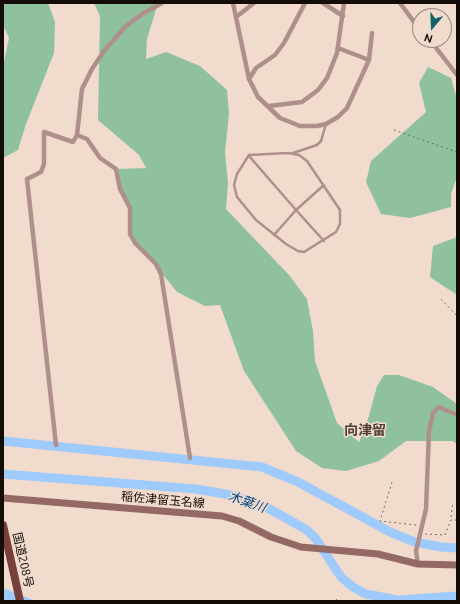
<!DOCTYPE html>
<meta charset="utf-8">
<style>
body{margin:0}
#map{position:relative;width:460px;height:604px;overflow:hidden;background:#f1dbcd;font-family:Ubuntu,sans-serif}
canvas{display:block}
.frame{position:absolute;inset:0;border:4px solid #130c07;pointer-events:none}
.north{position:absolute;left:412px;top:8px;width:40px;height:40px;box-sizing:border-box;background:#f1dbcd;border:1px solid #98887e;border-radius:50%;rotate:199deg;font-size:11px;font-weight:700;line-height:16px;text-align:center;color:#130c07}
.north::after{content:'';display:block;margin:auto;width:14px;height:18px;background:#12616a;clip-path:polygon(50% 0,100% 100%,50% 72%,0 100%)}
</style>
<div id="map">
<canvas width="460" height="604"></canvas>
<div class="frame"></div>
<div class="north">N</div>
</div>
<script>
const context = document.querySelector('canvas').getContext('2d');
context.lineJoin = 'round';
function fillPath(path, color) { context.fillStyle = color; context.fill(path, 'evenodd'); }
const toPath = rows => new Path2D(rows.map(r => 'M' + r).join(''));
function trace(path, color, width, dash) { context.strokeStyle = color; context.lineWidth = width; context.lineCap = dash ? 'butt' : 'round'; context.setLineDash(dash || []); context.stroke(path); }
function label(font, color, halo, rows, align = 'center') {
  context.font = font + ' Ubuntu,"Noto Sans JP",sans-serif'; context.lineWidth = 3; context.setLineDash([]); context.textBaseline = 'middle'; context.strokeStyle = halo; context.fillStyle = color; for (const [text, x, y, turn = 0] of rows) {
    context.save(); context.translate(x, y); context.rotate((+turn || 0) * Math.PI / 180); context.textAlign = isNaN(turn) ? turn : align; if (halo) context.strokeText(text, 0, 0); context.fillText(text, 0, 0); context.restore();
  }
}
fillPath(toPath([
 [3,3,48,3,55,22,54,53,26,124,18,150,3,158,3,67,9,38,3,25],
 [94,3,158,3,147,39,146,59,166,52,200,66,227,90,229,114,225,152,228,183,226,209,289,275,307,299,313,331,315,361,337,423,359,442,369,416,377,386,384,375,399,375,433,387,457,404,457,444,453,441,406,441,379,461,346,471,322,468,296,451,244,371,220,305,205,306,177,292,130,234,130,208,120,189,116,169,146,168,139,155,98,120,100,16],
 [428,67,451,78,457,99,457,177,451,194,451,207,410,218,381,214,366,182,371,161,426,112,419,83],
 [457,237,457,295,430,277,433,246]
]), '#90c19f');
fillPath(toPath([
 [3,588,36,601,3,601]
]), '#9ecafc');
trace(toPath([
 [3,441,262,467,298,482,392,533,415,542,441,547,457,548],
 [3,474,196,489,231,495,266,507,307,530,316,539,341,577,353,587,366,594,397,600,457,596]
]), '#9ecafc', 9);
trace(toPath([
 [394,130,457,152],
 [441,299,457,316],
 [392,482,380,521,416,525],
 [451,517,453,502],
 [425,534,445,535,451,520,457,520],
 [336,601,337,596]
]), '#786a61', 1, [2, 3]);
trace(toPath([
 [288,153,299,155,307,161,340,210,340,224,336,232,304,252,298,251,286,244,256,220,237,197,234,185,237,174,249,155,288,153],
 [293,153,317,145,321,141,326,124],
 [249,156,296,210,274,235],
 [324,241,296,210,324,185]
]), '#ae8f8b', 2.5);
trace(toPath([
 [233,3,249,79,258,97,280,118,300,126,317,126,326,124,338,117,347,108,369,60,372,33],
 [323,3,343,16],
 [400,3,420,30],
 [236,17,254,3],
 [430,40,457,75],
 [338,48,369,60],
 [249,79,256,68,275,55,284,43,305,3],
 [269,106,302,102,318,90,327,78,337,53,344,3],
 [77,135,87,139,100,158,116,169,120,189,130,208,130,234,135,243,156,264,161,274,190,458],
 [56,445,27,179,41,172,44,164,44,132,73,142,77,135,82,89,92,69,104,51,126,26,142,14,162,3],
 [418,564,416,551,426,509,429,431,432,418,433,413,439,407,457,415]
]), '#ae8f8b', 4.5);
trace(toPath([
 [3,498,222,516,239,521,271,537,301,547,378,554,418,564,457,565]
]), '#946863', 7);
trace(toPath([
 [3,525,20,601]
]), '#773f3b', 8);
label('12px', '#130c07', '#f1dbcd', [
 ["稲佐津留玉名線",163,500,5],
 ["国道208号",23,560,77]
]);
label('italic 13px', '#064a84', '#f1dbcd', [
 ["木葉川",247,502,19]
]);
label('bold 14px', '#4f3e32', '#f1dbcd', [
 ["向津留",365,430]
]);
</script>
